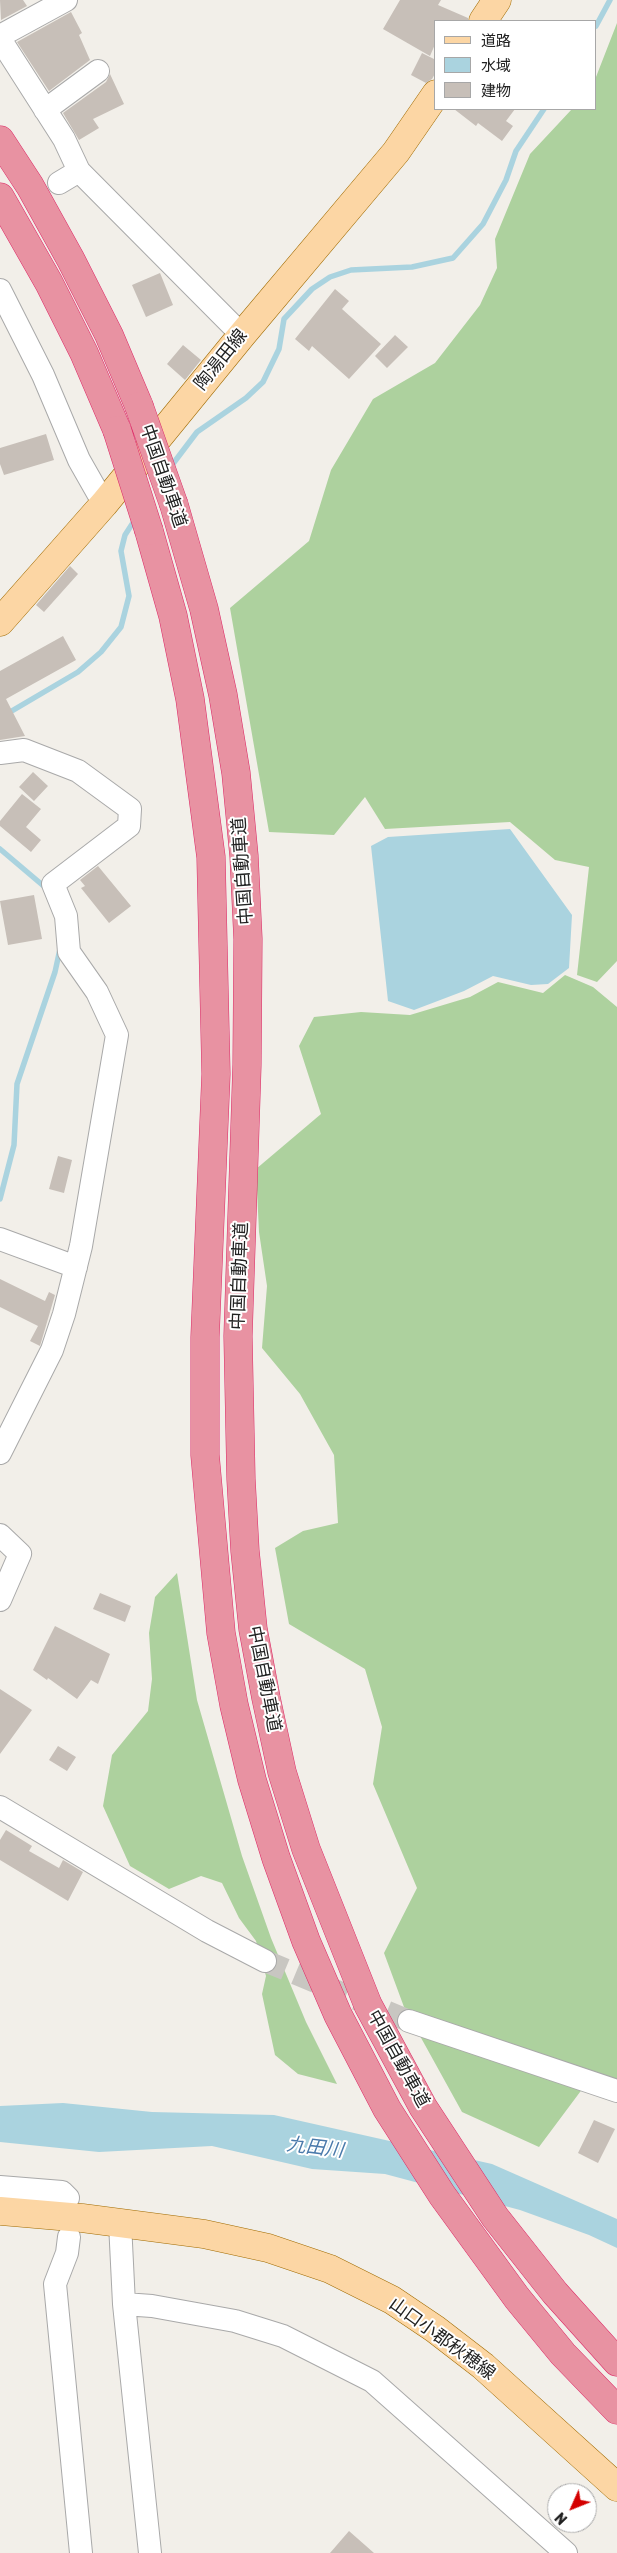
<!DOCTYPE html>
<meta charset="utf-8">
<style>
body{margin:0}
#map{position:relative;width:617px;height:2553px;overflow:hidden;background:#f2efe9;font-family:Rubik,"Noto Sans JP",sans-serif}
canvas{display:block}
.legend{position:absolute;left:434px;top:20px;width:162px;height:90px;box-sizing:border-box;background:#fff;border:1px solid #a7a7a7;margin:0;padding:6px 9px;list-style:none;font-size:15px;color:#222}
.legend li{display:flex;align-items:center;gap:10px;height:25px}
.legend b{width:25px;border:1px solid #a7a7a7}
.north{position:absolute;left:547px;top:2483px;width:50px;height:50px;box-sizing:border-box;background:#fff;border:1px solid #a7a7a7;border-radius:50%;rotate:226deg;font-size:14px;font-weight:700;line-height:20px;text-align:center;color:#222}
.north::after{content:'';display:block;margin:auto;width:18px;height:22px;background:#d40000;clip-path:polygon(50% 0,100% 100%,50% 72%,0 100%)}
</style>
<div id="map">
<canvas width="617" height="2553"></canvas>
<ul class="legend">
<li><b style="height:6px;background:#fcd6a4"></b>道路</li>
<li><b style="height:14px;background:#aad3df"></b>水域</li>
<li><b style="height:14px;background:#c7bfb8"></b>建物</li>
</ul>
<div class="north">N</div>
</div>
<script>
const context = document.querySelector('canvas').getContext('2d');
context.lineJoin = 'round';
function fillPath(path, color) { context.fillStyle = color; context.fill(path, 'evenodd'); }
const toPath = rows => new Path2D(rows.map(r => 'M' + r).join(''));
function trace(path, color, width, dash) { context.strokeStyle = color; context.lineWidth = width; context.lineCap = dash ? 'butt' : 'round'; context.setLineDash(dash || []); context.stroke(path); }
function label(font, color, halo, rows, align = 'center') {
  context.font = font + ' Rubik,"Noto Sans JP",sans-serif'; context.lineWidth = 4; context.setLineDash([]); context.textBaseline = 'middle'; context.strokeStyle = halo; context.fillStyle = color; for (const [text, x, y, turn = 0] of rows) {
    context.save(); context.translate(x, y); context.rotate((+turn || 0) * Math.PI / 180); context.textAlign = isNaN(turn) ? turn : align; if (halo) context.strokeText(text, 0, 0); context.fillText(text, 0, 0); context.restore();
  }
}
fillPath(toPath([
 [617,23,617,961,597,982,577,975,589,867,555,860,510,822,385,829,365,797,334,835,269,832,230,608,309,541,331,470,373,399,435,363,480,305,497,268,495,239,530,154,572,109,596,109,596,77],
 [565,975,593,987,617,1007,617,2092,583,2088,539,2147,462,2112,404,2007,384,1953,417,1888,373,1784,382,1727,365,1669,289,1624,275,1548,303,1531,338,1523,334,1455,300,1394,262,1348,267,1286,259,1232,256,1169,321,1114,299,1046,314,1017,361,1012,410,1015,470,997,498,982,543,993],
 [177,1573,197,1700,242,1856,271,1938,306,2022,337,2084,298,2074,275,2055,262,1994,266,1976,256,1941,239,1918,222,1883,201,1876,169,1889,130,1866,103,1806,112,1755,148,1711,152,1679,149,1633,155,1597]
]), '#add19e');
fillPath(toPath([
 [510,829,572,915,569,968,548,984,531,985,493,976,464,991,414,1010,388,1001,371,846,388,837],
 [63,2103,152,2112,274,2115,492,2164,617,2219,617,2248,589,2235,520,2210,385,2174,312,2169,212,2146,99,2152,0,2142,0,2106]
]), '#aad3df');
trace(toPath([
 [596,26,610,0],
 [169,469,197,432,246,398,263,382,279,349,284,319,312,289,330,277,351,270,412,267,453,258,483,224,506,180,516,151,544,109],
 [0,718,78,672,101,652,121,627,129,596,121,551,125,535,136,518],
 [0,849,46,888],
 [0,1199,14,1145,17,1084,55,972,60,949]
]), '#aad3df', 5.5);
fillPath(toPath([
 [0,0,23,0,27,6,1,20],
 [400,0,441,0,438,5,468,18,468,21,436,21,436,42,430,56,383,29],
 [71,12,82,33,79,35,90,60,49,91,17,42],
 [422,53,436,60,436,72,432,79,426,83,411,75],
 [110,74,124,104,93,119,99,128,79,140,63,113,106,82],
 [454,109,515,109,506,121,513,126,502,141,478,123,476,126],
 [160,273,173,305,146,317,132,285],
 [335,289,349,301,342,309,381,344,349,379,312,346,309,351,295,339],
 [395,335,408,347,387,368,375,356],
 [183,345,201,360,185,380,167,364],
 [46,434,54,460,4,475,0,464,0,448],
 [70,566,78,574,44,612,36,605],
 [63,636,76,660,6,699,25,736,0,740,0,671],
 [33,772,48,786,34,801,19,787],
 [22,794,41,809,26,827,41,840,31,852,0,826,0,821],
 [98,866,131,906,109,923,81,888,85,886,80,880],
 [34,895,42,939,8,945,0,901],
 [58,1156,72,1160,64,1193,49,1189],
 [0,1279,45,1301,49,1292,55,1295,40,1346,30,1341,38,1326,0,1307],
 [100,1593,131,1606,125,1622,93,1609],
 [55,1626,110,1654,98,1684,91,1680,77,1699,48,1678,47,1680,33,1670],
 [0,1689,32,1710,0,1754],
 [58,1746,76,1757,67,1771,49,1760],
 [6,1830,32,1846,29,1851,59,1868,63,1860,83,1872,68,1901,0,1860,0,1840],
 [594,2120,615,2129,598,2163,578,2153],
 [349,2531,374,2553,330,2553]
]), '#c7bfb8');
trace(toPath([
 [265,1961,409,2021]
]), '#c8c6c1', 22, [22, 11]);
const minor = toPath([
 [0,36,66,0],
 [0,39,64,139,79,171],
 [45,110,98,71],
 [59,183,79,171,242,335],
 [0,290,43,375,79,460,104,504],
 [0,753,24,750,78,771,130,809,129,826,53,884,66,916,69,952,97,992,117,1035,81,1246,64,1314,52,1350,0,1453],
 [0,1239,76,1267],
 [0,1535,20,1554,0,1600],
 [0,1807,207,1931,265,1961],
 [409,2021,617,2091],
 [0,2187,62,2192,68,2198],
 [120,2223,124,2304,150,2553],
 [69,2237,67,2253,55,2284,81,2553],
 [124,2304,152,2306,235,2321,283,2336,372,2381,566,2553]
]);
const major = toPath([
 [483,21,497,0],
 [0,622,104,504,242,335,396,152,436,94],
 [0,2211,82,2218,204,2234,268,2248,330,2269,392,2300,435,2329,483,2366,617,2487]
]);
const highway = toPath([
 [0,140,30,186,71,260,109,335,139,406],
 [0,197,49,283,84,353,117,430],
 [174,505,204,609,223,695,236,773,244,856,248,939,247,1065,238,1336,241,1479,245,1551,253,1629,266,1698,282,1772,306,1849,368,2005,423,2107,495,2217,555,2293,617,2362],
 [149,531,173,616,190,699,211,857,216,1074,205,1337,205,1455,221,1633,234,1705,252,1780,276,1858,306,1941,338,2015,387,2109,442,2195,517,2298,563,2354,617,2410]
]);
trace(minor, '#a9a9a9', 24);
trace(major, '#a06b00', 29);
trace(highway, '#dc2a67', 29);
trace(minor, '#fff', 22);
trace(major, '#fcd6a4', 28);
trace(highway, '#e892a2', 28);
const highwayBridge = toPath([
 [139,406,174,505],
 [117,430,149,531]
]);
trace(highwayBridge, '#dc2a67', 29, []);
trace(highwayBridge, '#e892a2', 28);
label('18px', '#222', '#fff', [
 ["陶湯田線",221,360,-51],
 ["中国自動車道",163,476,71],
 ["中国自動車道",243,871,-94],
 ["中国自動車道",240,1276,-88],
 ["中国自動車道",264,1679,79],
 ["中国自動車道",398,2059,61],
 ["山口小郡秋穂線",442,2339,36]
]);
label('italic 19px', '#4a7aab', '#fff', [
 ["九田川",315,2148,7]
]);
</script>
